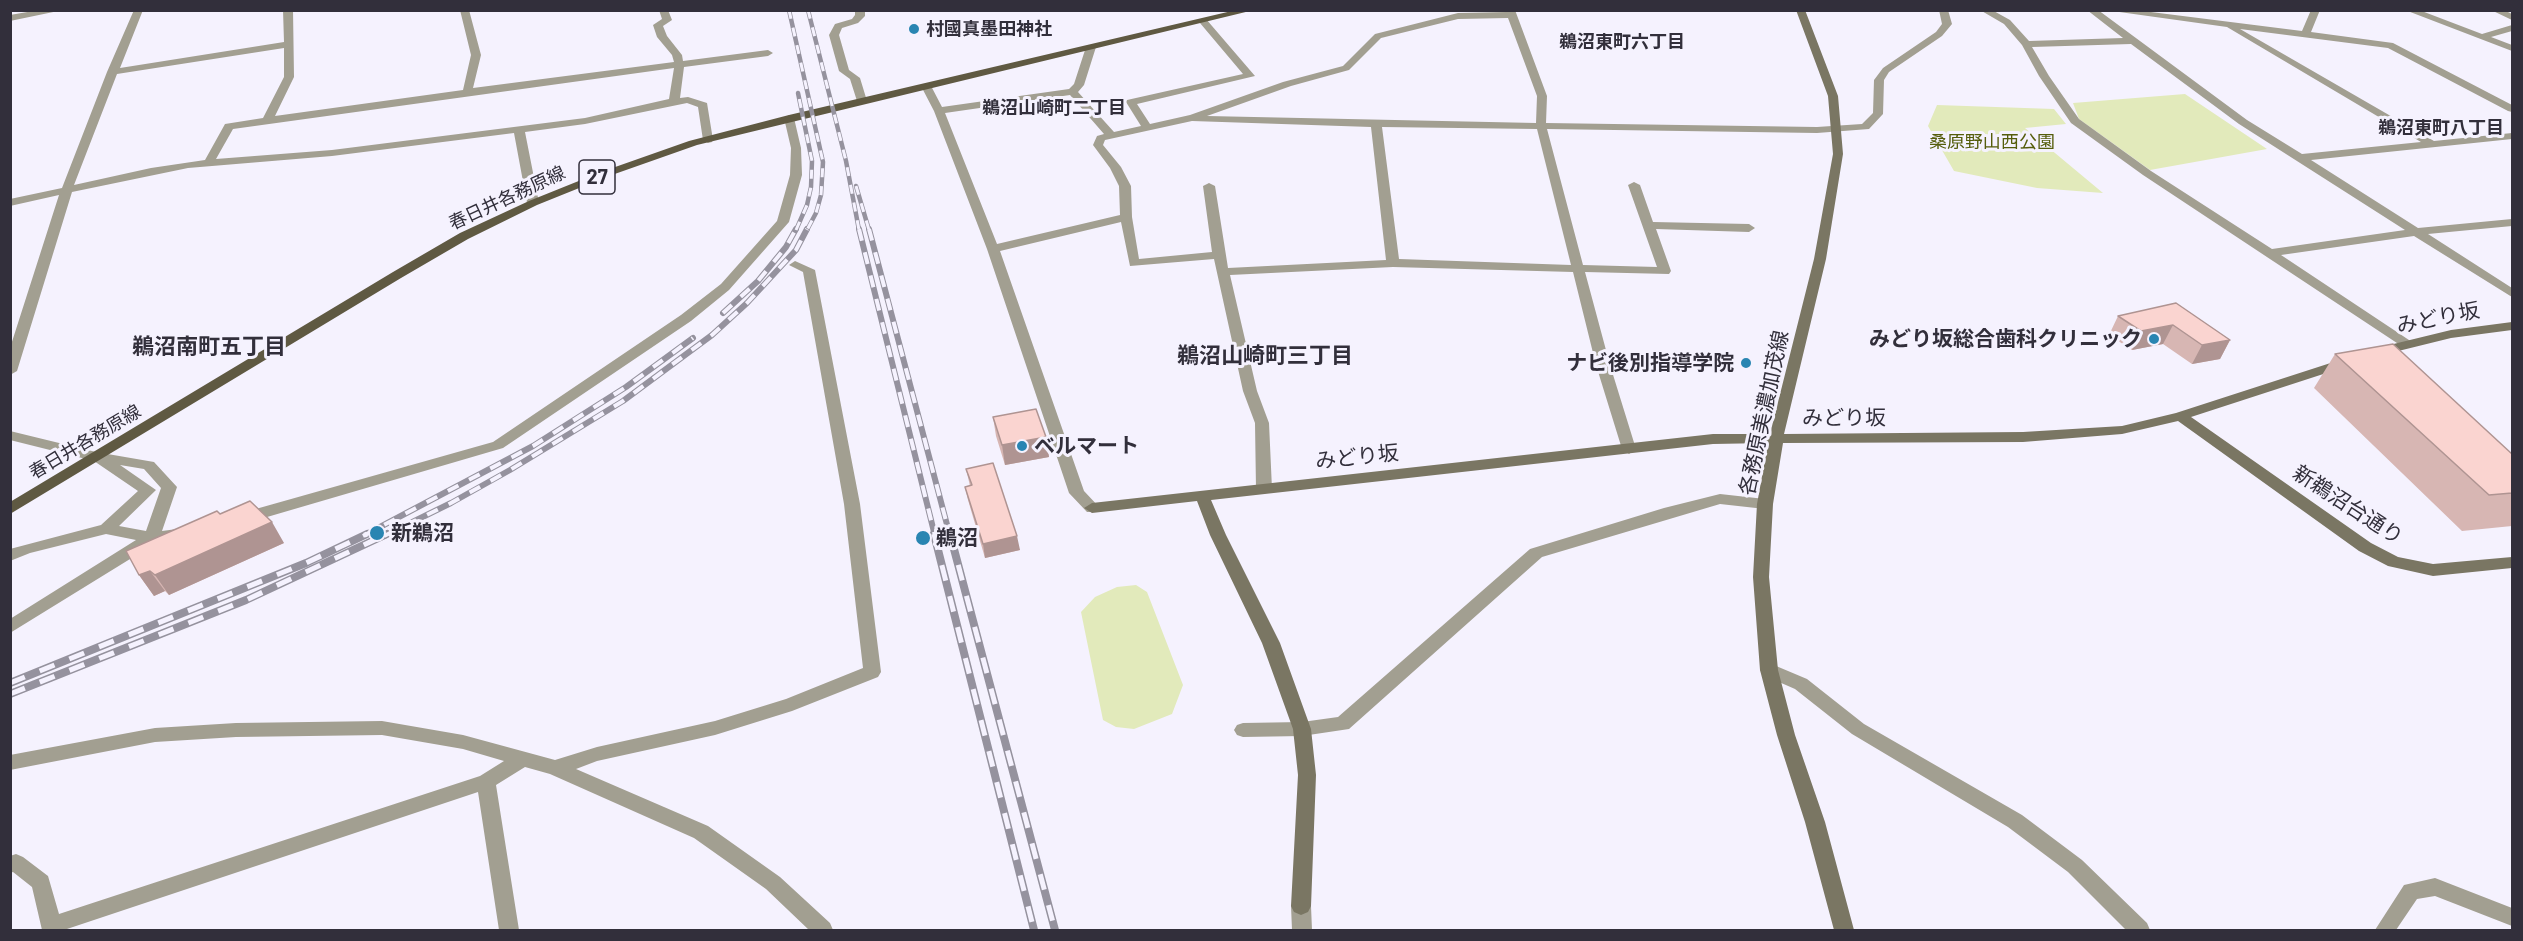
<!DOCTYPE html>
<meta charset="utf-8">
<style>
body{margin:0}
#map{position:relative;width:2523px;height:941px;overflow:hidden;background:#f5f2fe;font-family:Barlow,sans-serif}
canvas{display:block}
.frame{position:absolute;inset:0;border:12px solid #322f3b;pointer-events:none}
</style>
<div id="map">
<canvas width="2523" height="941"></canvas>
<div class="frame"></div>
</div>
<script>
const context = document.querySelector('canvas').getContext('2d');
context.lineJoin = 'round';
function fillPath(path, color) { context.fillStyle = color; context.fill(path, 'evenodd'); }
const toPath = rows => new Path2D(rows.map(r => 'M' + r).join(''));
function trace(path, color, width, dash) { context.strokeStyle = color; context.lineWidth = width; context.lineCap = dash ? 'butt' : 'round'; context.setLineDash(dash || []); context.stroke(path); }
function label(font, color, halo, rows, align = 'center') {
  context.font = font + ' Barlow,"Noto Sans JP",sans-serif'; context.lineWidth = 6; context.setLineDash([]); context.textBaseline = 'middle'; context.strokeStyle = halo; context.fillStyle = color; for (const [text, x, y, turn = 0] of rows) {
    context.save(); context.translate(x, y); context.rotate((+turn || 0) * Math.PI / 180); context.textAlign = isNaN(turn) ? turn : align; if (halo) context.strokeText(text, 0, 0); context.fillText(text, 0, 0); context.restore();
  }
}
fillPath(toPath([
 [2185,94,2267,149,2150,170,2079,119,2073,103],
 [1937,105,2054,109,2066,124,2025,128,2103,193,2037,188,1954,171,1928,126],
 [1136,585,1147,592,1183,685,1172,714,1134,729,1116,727,1103,720,1081,612,1095,597,1117,587]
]), '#e2eabb');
fillPath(toPath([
 [39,10,63,10,10,21,10,15,39,10],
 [134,10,143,10,120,68,284,42,283,10,293,10,294,77,275,116,463,90,471,55,460,10,469,10,481,55,473,88,674,62,672,55,657,37,653,25,662,19,659,10,668,10,672,20,663,26,667,36,682,55,683,61,768,50,773,53,768,56,684,67,680,98,688,97,707,103,713,140,712,142,708,143,703,140,698,107,687,103,585,124,525,132,539,203,533,206,527,203,514,133,332,156,188,168,72,192,17,371,10,375,10,348,59,195,10,206,10,199,62,188,107,72,134,10],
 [284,48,284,77,263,118,225,124,205,160,151,168,74,185,117,74,284,48],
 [674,68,669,99,585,118,332,150,216,159,233,129,674,68],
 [855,10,865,10,865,16,858,23,842,28,839,35,849,70,860,78,867,101,862,104,857,101,850,79,839,71,829,35,835,24,852,19,855,15,855,10],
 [1506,10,1515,10,1547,96,1546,123,1817,127,1862,124,1873,113,1874,80,1883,68,1936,32,1942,24,1939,10,1948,10,1952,24,1942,36,1889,72,1884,80,1883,114,1869,129,1817,133,1547,129,1583,265,1657,267,1628,185,1634,182,1640,185,1653,222,1749,224,1755,228,1749,232,1656,229,1671,271,1669,274,1585,272,1610,365,1636,449,1629,454,1622,449,1596,365,1573,272,1393,267,1230,275,1257,391,1269,423,1272,489,1264,494,1256,489,1255,423,1243,391,1214,259,1130,266,1121,222,1000,251,1084,491,1100,508,1097,512,1087,512,1069,493,987,249,934,111,921,86,922,84,930,84,942,107,1069,89,1074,84,1086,47,1094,45,1096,47,1084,85,1078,92,1114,132,1141,126,1126,102,1127,100,1243,74,1200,23,1200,19,1206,19,1255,76,1137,104,1150,124,1190,115,1283,82,1343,66,1375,34,1458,13,1506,12,1506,10],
 [1508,18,1537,96,1536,123,1207,116,1291,86,1349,70,1381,38,1458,19,1508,18],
 [1070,95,1104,134,1097,136,1093,145,1110,168,1119,186,1120,215,997,244,945,113,1070,95],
 [1192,121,1371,127,1386,260,1228,268,1215,186,1209,183,1203,186,1212,252,1139,259,1132,217,1131,186,1121,167,1103,145,1105,140,1192,121],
 [1382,127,1537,129,1571,265,1399,259,1382,127],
 [1980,10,1992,10,2010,20,2029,41,2123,38,2087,10,2098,10,2247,120,2302,154,2421,142,2227,27,2105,10,2135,10,2302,31,2311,10,2320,10,2311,32,2393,43,2512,105,2512,112,2508,111,2388,48,2240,29,2434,141,2512,133,2512,139,2311,160,2418,228,2512,219,2512,226,2428,234,2512,288,2512,297,2414,236,2281,255,2415,344,2408,348,2403,347,2143,175,2071,123,2039,76,2022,45,2004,24,1980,10],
 [2131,44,2239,124,2405,230,2272,249,2151,171,2079,119,2049,76,2032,47,2131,44],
 [2405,10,2419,10,2482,34,2512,25,2512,31,2491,37,2512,45,2512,51,2405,10],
 [2491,10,2504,10,2512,14,2512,20,2491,10],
 [789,115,794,118,801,148,802,175,789,222,729,290,691,321,503,448,250,522,238,522,236,518,238,514,493,442,681,315,721,284,777,221,790,175,791,148,784,118,789,115],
 [795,261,815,270,860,504,881,672,878,677,792,711,715,735,597,761,576,769,708,826,780,877,830,923,833,930,809,930,766,889,694,838,550,774,525,767,496,785,519,930,499,930,478,792,64,930,42,930,32,887,13,872,10,873,10,856,16,854,23,857,48,876,59,914,480,776,504,761,463,749,382,735,236,737,155,742,10,770,10,755,155,728,236,723,382,721,463,735,555,760,597,747,715,721,786,699,863,668,844,504,803,272,789,265,795,261],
 [10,431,96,452,154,462,177,487,162,531,177,529,183,530,185,534,183,538,156,543,10,633,10,619,136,540,106,534,30,553,10,561,10,549,101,525,138,491,94,461,10,440,10,431],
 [120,465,144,469,161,488,146,531,119,526,156,490,120,465],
 [1720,494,1765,499,1773,504,1765,509,1720,504,1542,557,1349,729,1302,736,1243,737,1237,735,1234,730,1237,725,1243,723,1302,722,1338,717,1530,549,1664,508,1720,494],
 [1769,663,1807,679,1864,724,2022,815,2082,860,2147,923,2150,930,2126,930,2068,872,2008,827,1852,734,1795,689,1763,675,1760,670,1763,665,1769,663],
 [2435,878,2512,908,2512,926,2435,896,2417,899,2396,930,2375,930,2404,885,2435,878],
 [1301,897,1308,900,1311,906,1312,930,1292,930,1291,906,1294,900,1301,897]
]), '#a29f91');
fillPath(toPath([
 [1796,10,1805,10,1838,96,1843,154,1826,259,1784,434,2023,432,2122,426,2176,413,2346,358,2353,362,2351,365,2191,417,2371,543,2398,557,2433,564,2512,557,2512,568,2433,576,2388,566,2359,551,2178,421,2122,434,2023,442,1783,443,1773,504,1769,577,1778,670,1795,735,1825,822,1854,930,1834,930,1805,822,1777,735,1760,670,1753,577,1757,504,1768,443,1713,444,1211,500,1226,535,1280,643,1311,729,1316,775,1311,906,1308,912,1301,915,1294,912,1291,906,1298,775,1293,729,1262,643,1210,535,1197,501,1092,513,1084,508,1092,503,1713,434,1770,434,1814,259,1833,154,1828,96,1796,10],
 [2512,322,2512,330,2451,338,2378,356,2371,352,2373,349,2451,330,2512,322]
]), '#7a7663');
fillPath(toPath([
 [1236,10,1254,10,697,145,609,176,537,205,468,239,401,278,10,514,10,502,393,272,460,233,529,201,601,172,689,141,789,115,1236,10]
]), '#5f5942');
const railFar2 = toPath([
 [789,10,823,162,821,195,816,213,807,230],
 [808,10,846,161,859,230],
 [856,186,869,230],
 [796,230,807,205,811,187,812,161,798,93]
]);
const railFar1 = toPath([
 [859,229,935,536],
 [869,229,950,536],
 [723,313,758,281,786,247,796,229],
 [363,536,533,446,626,387,693,338],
 [384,536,451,503,510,470,623,401,712,335,747,303,796,250,807,229]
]);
const rail = toPath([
 [934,534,1034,930],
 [950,534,1055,930],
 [10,683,306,563,367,534],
 [10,694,246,600,387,534]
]);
trace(railFar2, '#95929e', 4.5);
trace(railFar1, '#95929e', 6);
trace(rail, '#95929e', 8);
trace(railFar2, '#f5f2fe', 3, [9]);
trace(railFar1, '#f5f2fe', 4, [12]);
trace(rail, '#f5f2fe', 5, [16]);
fillPath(toPath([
 [2176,303,2230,340,2220,359,2192,364,2163,344,2132,350,2109,335,2118,316],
 [2335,354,2512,454,2512,526,2462,531,2314,388],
 [993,417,1046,437,1049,457,1005,465,996,436],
 [966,469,1020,550,985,558,968,500,965,487,970,486],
 [220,514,284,543,169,595,165,591,154,596,139,575]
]), '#d7b6b3');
fillPath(toPath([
 [2173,325,2163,344,2132,350,2141,331],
 [2230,340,2220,359,2192,364,2202,345],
 [1046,437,1049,457,1005,465,1002,445],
 [272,522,284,543,169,595,155,575],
 [1017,536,1020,550,985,558,983,544],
 [150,571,165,591,154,596,139,575]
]), '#af9492');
const building = toPath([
 [2176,303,2230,340,2202,345,2173,325,2141,331,2118,316,2176,303],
 [2393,344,2512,454,2512,493,2489,495,2335,354,2393,344],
 [1036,409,1046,437,1002,445,993,417,1036,409],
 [993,463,1017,536,983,544,965,487,972,485,966,469,993,463],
 [250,501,272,522,155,575,150,571,139,575,126,551,217,511,220,514,250,501]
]);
fillPath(building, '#fad4d0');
trace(building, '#af9492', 1.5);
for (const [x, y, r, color] of [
 [914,29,6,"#2985b2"],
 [2154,339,6,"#2985b2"],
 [1746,363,6,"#2985b2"],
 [1022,446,6,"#2985b2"],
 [377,533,8,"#2985b2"],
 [923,538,8,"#2985b2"]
]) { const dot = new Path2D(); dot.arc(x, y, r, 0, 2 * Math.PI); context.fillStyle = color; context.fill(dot); trace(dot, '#f5f2fe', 2); }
label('bold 18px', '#322f3b', '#f5f2fe', [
 ["村國真墨田神社",926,29]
], 'left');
label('bold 18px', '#322f3b', '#f5f2fe', [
 ["鵜沼東町六丁目",1622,42],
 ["鵜沼山崎町二丁目",1054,108],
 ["鵜沼東町八丁目",2441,128]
]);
label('18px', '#555d0c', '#f5f2fe', [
 ["桑原野山西公園",1992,142]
]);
label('18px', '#322f3b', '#f5f2fe', [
 ["春日井各務原線",507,198,-25],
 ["春日井各務原線",85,442,-31]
]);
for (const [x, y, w] of [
 [597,177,36]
]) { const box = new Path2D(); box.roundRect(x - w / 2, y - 17, w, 34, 4.5); context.fillStyle = '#f5f2fe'; context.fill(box); trace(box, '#322f3b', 1.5); }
label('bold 20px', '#322f3b', null, [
 ["27",597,177]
]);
label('21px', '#322f3b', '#f5f2fe', [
 ["みどり坂",2438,318,-11],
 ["各務原美濃加茂線",1764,413,-78],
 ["みどり坂",1844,418],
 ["みどり坂",1357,457,-6],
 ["新鵜沼台通り",2348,505,33]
]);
label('bold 21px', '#322f3b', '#f5f2fe', [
 ["みどり坂総合歯科クリニック",2142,339,"right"],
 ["ナビ後別指導学院",1734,363,"right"],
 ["ベルマート",1034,446],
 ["新鵜沼",391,533],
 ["鵜沼",936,538]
], 'left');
label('bold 22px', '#322f3b', '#f5f2fe', [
 ["鵜沼南町五丁目",209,347],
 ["鵜沼山崎町三丁目",1265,356]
]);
</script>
